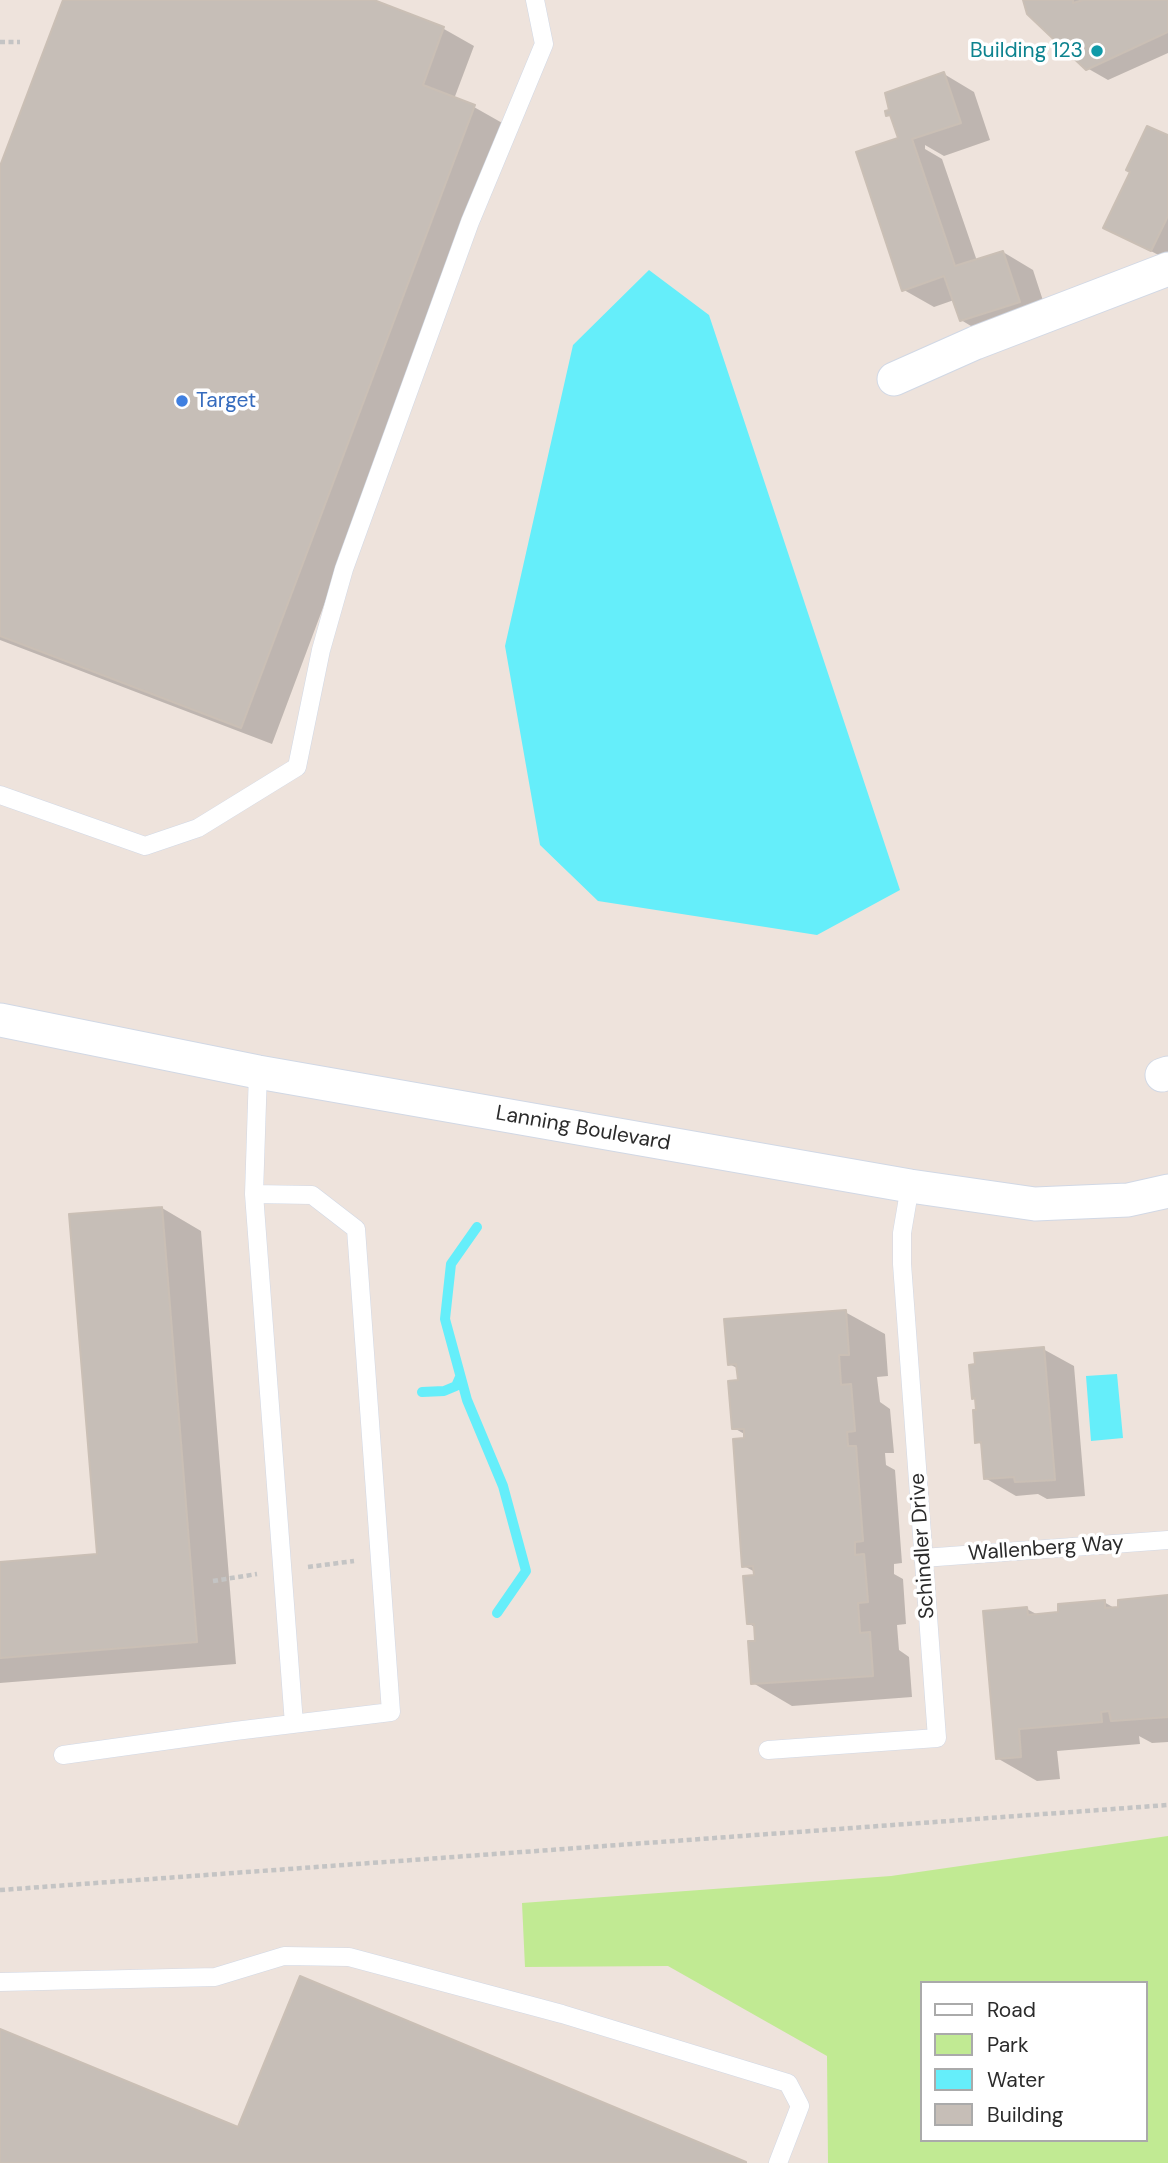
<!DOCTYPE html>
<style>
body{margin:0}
#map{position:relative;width:1168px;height:2163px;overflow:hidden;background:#eee3dc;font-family:"DM Sans",sans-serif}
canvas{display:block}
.legend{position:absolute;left:920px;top:1981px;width:228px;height:161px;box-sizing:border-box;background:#fff;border:2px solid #aaa;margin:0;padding:9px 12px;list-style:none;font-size:21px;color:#2b2b2b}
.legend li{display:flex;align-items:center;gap:14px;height:35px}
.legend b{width:35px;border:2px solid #aaa}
</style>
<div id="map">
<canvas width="1168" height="2163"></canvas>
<ul class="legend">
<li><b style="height:9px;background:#fff"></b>Road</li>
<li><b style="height:19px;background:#c1ea93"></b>Park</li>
<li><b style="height:19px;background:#65eefa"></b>Water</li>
<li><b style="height:19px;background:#c6beb7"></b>Building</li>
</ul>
</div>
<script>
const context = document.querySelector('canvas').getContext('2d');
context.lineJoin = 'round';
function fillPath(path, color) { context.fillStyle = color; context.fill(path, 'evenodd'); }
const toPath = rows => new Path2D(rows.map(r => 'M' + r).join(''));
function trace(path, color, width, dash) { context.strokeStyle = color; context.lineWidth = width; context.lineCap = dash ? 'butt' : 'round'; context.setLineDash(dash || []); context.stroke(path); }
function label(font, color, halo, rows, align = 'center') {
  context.font = font + ' "DM Sans",sans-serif'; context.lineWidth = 7; context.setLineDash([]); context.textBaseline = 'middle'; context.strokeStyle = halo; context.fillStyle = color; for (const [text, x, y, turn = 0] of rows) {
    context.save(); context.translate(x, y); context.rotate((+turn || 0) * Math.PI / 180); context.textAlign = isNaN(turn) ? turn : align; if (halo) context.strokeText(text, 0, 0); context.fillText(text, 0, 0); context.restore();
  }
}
fillPath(toPath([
 [1168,1836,1168,2163,828,2163,827,2056,668,1966,525,1967,522,1903,891,1876],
 [921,1983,1145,1983,1145,2140,921,2140]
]), '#c1ea93');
fillPath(toPath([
 [649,270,709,315,900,890,817,935,598,901,540,845,505,646,573,345],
 [1117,1374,1123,1438,1091,1441,1086,1376]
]), '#65eefa');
fillPath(toPath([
 [64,0,369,0,444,29,474,46,454,99,474,107,504,124,272,744,0,640,0,171],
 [1025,0,1168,0,1168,53,1108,80,1087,68],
 [944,74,974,92,990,140,944,156,925,145,925,149,942,159,977,261,1003,252,1033,270,1049,319,991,338,961,320,954,300,934,307,904,290,900,139,893,118,888,115],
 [1168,137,1168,260,1105,227],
 [162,1208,201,1231,236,1664,0,1683,0,1564,99,1556],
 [845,1312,885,1334,888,1376,877,1377,880,1402,890,1409,894,1453,885,1453,886,1465,895,1470,902,1563,894,1564,894,1574,903,1579,906,1624,897,1625,899,1650,909,1657,912,1697,792,1706,753,1683,757,1642,756,1628,748,1623,756,1577,755,1572,744,1566,746,1440,746,1435,734,1428,740,1382,739,1369,729,1364],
 [1043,1349,1074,1366,1085,1496,1047,1499,1038,1494,1016,1496,985,1478,983,1445,977,1442,977,1400,973,1397],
 [1168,1597,1168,1742,1152,1743,1139,1736,1140,1744,1057,1751,1060,1779,1037,1781,997,1758,1027,1609,1038,1615,1060,1613,1104,1602,1116,1609]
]), '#0003');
trace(toPath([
 [477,1227,451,1264,445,1319,467,1400,503,1486,526,1571,497,1613],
 [422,1392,444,1391,456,1386,460,1377]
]), '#65eefa', 10);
const building = toPath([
 [63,0,374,0,444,27,423,85,475,105,241,728,0,636,0,166,63,0],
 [1023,0,1073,0,1073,3,1083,0,1168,0,1168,32,1086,70,1027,14,1023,0],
 [944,72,961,123,912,139,955,266,1003,251,1020,302,960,321,944,276,902,291,856,152,898,138,890,115,886,116,885,111,889,110,885,93,944,72],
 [1147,126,1168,135,1168,216,1151,251,1103,228,1130,172,1126,170,1147,126],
 [162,1207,197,1642,0,1658,0,1562,97,1554,69,1214,162,1207],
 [846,1310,849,1355,839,1355,841,1385,851,1384,855,1431,847,1432,848,1446,856,1446,863,1541,855,1542,855,1555,864,1554,868,1602,858,1603,860,1633,870,1632,873,1676,751,1684,748,1641,755,1641,754,1624,747,1624,743,1576,754,1575,753,1566,742,1567,733,1439,744,1438,744,1429,732,1429,728,1381,738,1380,736,1364,728,1365,724,1319,846,1310],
 [1044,1347,1055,1480,1015,1482,1014,1477,984,1479,981,1442,975,1443,973,1410,976,1410,975,1398,972,1399,969,1365,975,1364,974,1353,1044,1347],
 [1168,1595,1168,1717,1111,1721,1109,1711,1101,1712,1102,1722,1019,1729,1021,1757,996,1759,983,1611,1027,1607,1028,1615,1058,1612,1058,1604,1105,1600,1105,1608,1118,1607,1118,1600,1168,1595],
 [300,1976,746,2162,746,2163,0,2163,0,2029,238,2127,300,1976]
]);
fillPath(building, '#c6beb7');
trace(building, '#cabfb5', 2);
const lane = toPath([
 [0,795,145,846,198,828,297,767,321,650,344,569,470,222,544,44,535,0],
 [254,1194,294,1724],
 [923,1558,1168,1540],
 [768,1750,937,1738,902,1264,902,1233,910,1186],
 [63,1755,235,1731,391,1712,356,1229,312,1195,254,1194,258,1072],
 [0,1982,215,1977,284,1956,349,1957,562,2014,788,2083,800,2106,778,2163]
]);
const street = toPath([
 [894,379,975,343,1168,269],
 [0,1020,258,1072,910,1186,1035,1204,1128,1200,1168,1191],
 [1162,1075,1168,1073]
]);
trace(lane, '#d1d8e5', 19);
trace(street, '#d1d8e5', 35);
trace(toPath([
 [0,42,20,42],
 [308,1567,354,1561],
 [213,1581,257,1574],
 [0,1890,1168,1805]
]), '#c4c4c4', 4.5, [5, 3.5]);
trace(lane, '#fff', 18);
trace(street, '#fff', 33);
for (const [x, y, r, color] of [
 [1097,51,7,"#0f9aa8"],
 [182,401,7,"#3f7fe0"]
]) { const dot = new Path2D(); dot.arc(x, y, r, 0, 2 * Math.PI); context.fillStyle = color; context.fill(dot); trace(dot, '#fff', 2.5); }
label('21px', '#0d838f', '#fff', [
 ["Building 123",1083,51]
], 'right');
label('21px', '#366cbe', '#fff', [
 ["Target",196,401]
], 'left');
label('21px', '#2b2b2b', '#fff', [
 ["Lanning Boulevard",583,1129,10],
 ["Schindler Drive",923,1546,-94],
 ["Wallenberg Way",1046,1549,-4]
]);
</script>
